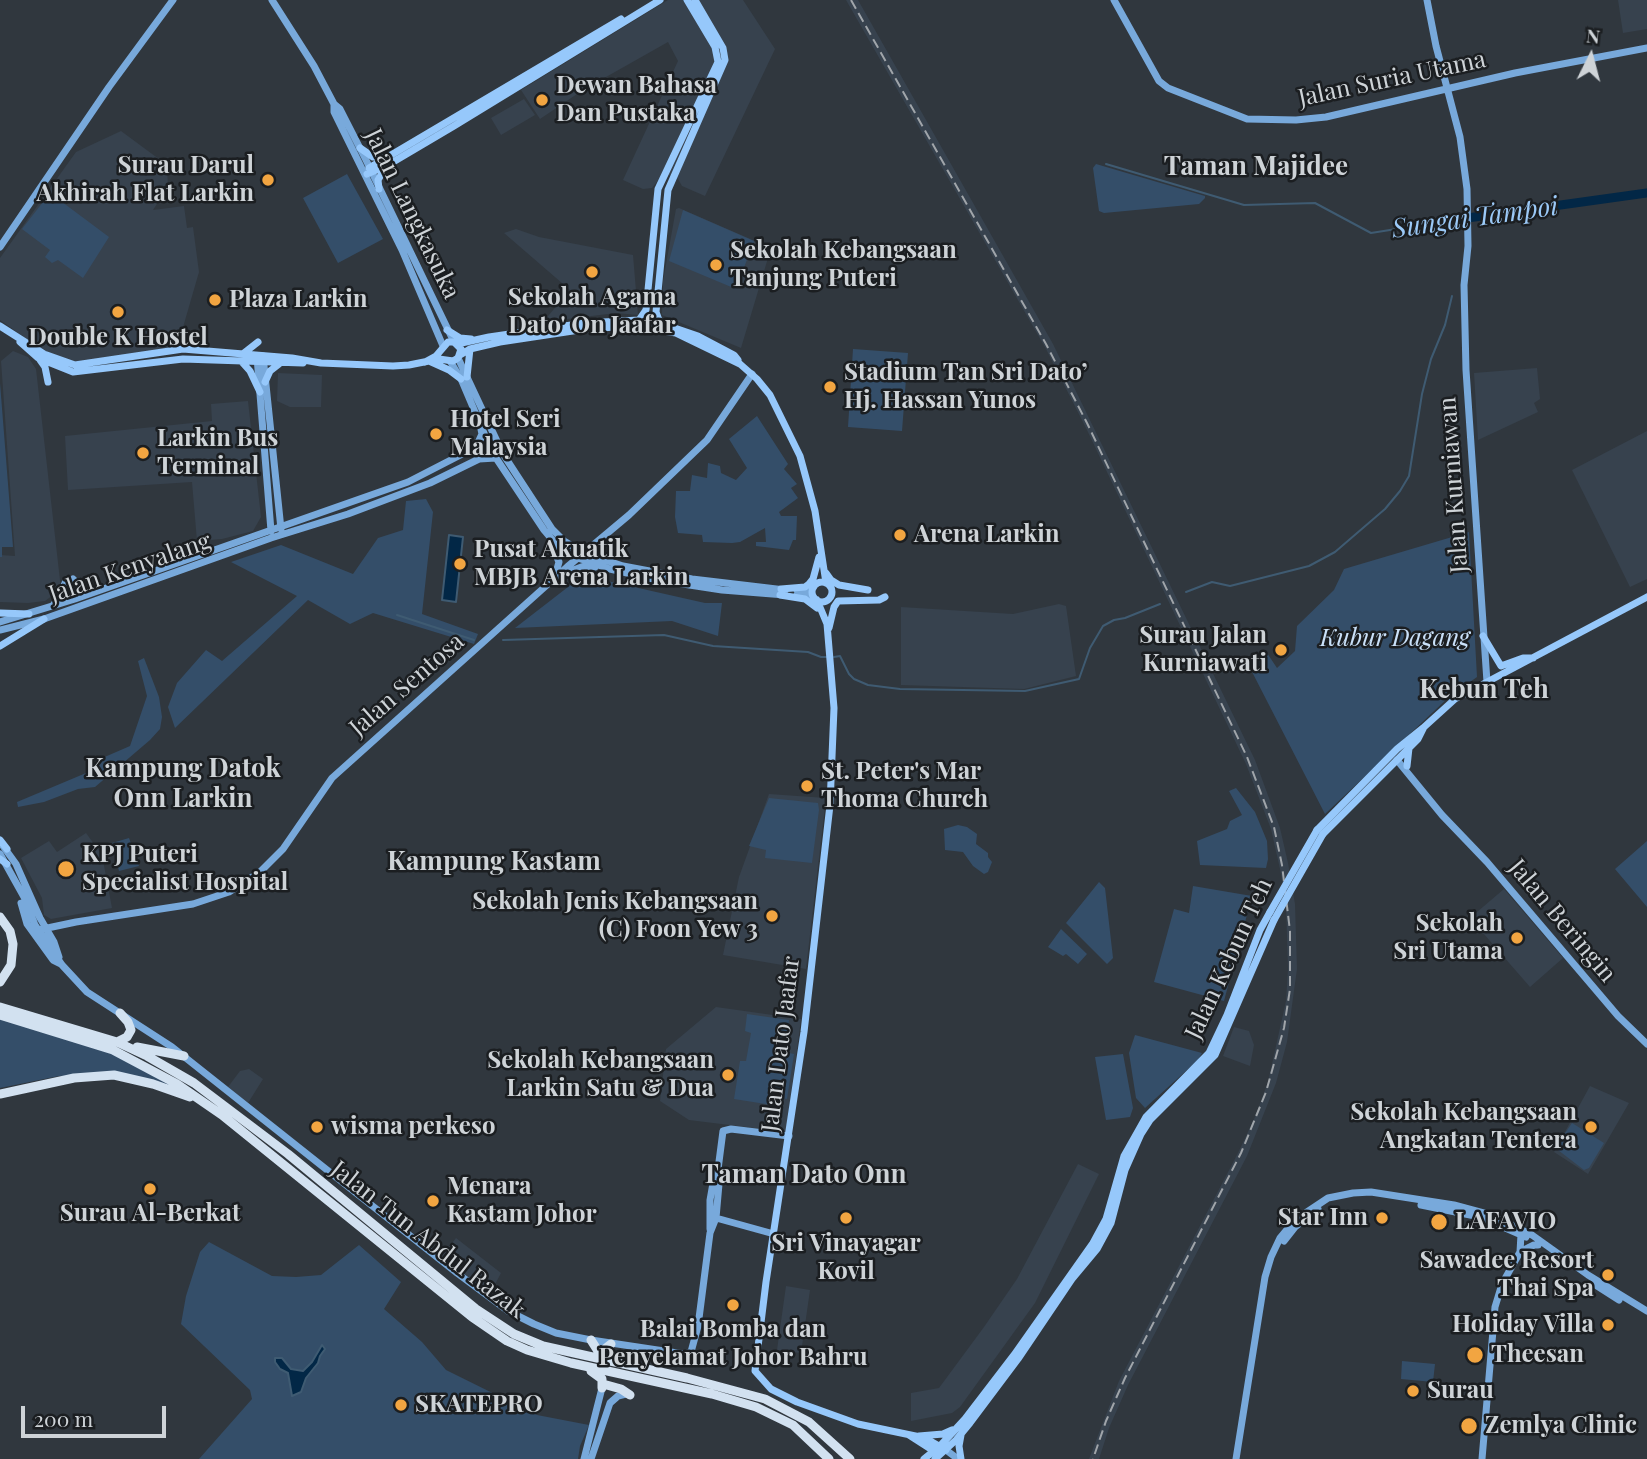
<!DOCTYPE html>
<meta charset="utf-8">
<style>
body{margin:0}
#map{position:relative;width:1647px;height:1459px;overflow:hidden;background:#30373e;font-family:"Playfair Display",serif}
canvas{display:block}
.north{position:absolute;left:1556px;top:21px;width:70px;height:70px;-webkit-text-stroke:5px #1b1e21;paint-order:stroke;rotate:6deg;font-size:19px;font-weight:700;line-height:28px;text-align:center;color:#ced3d7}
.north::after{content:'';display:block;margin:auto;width:24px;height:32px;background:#ced3d7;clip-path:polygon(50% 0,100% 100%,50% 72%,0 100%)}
.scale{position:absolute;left:21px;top:1406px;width:145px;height:32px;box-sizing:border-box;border:4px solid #ced3d7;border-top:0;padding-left:9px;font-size:21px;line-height:24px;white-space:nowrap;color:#ced3d7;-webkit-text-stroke:5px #1b1e21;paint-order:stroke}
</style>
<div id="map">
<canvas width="1647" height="1459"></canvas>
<div class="north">N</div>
<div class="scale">200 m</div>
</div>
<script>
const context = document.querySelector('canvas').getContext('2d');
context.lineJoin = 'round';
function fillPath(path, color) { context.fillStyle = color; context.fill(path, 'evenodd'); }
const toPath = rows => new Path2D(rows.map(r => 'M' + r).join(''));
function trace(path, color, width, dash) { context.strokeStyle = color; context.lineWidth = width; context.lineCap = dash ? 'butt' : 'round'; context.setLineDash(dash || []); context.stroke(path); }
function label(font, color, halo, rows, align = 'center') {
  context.font = font + ' "Playfair Display",serif'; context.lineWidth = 5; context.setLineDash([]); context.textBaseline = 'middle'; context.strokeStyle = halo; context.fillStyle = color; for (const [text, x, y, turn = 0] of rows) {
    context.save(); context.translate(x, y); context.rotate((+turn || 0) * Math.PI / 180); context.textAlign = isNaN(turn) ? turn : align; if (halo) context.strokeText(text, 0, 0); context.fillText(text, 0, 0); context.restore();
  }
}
fillPath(toPath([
 [668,0,743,0,775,49,705,196,682,186,678,179,664,173,652,188,643,189,623,180,678,61,668,42,583,90,540,119,521,90],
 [846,0,858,0,1053,344,1255,760,1280,828,1288,863,1295,904,1297,969,1287,1042,1276,1083,1247,1156,1128,1385,1109,1428,1099,1459,1089,1459,1119,1381,1238,1153,1255,1117,1268,1082,1286,1001,1288,969,1286,905,1280,869,1271,829,1246,764,1087,430,1046,349],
 [1618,0,1647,0,1647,29,1623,33],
 [524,99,535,115,501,135,491,118],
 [121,131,167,165,168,187,153,210,184,206,187,228,193,227,199,272,177,348,74,363,39,348,0,320,0,258,76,152],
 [679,208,771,248,741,348,662,315,663,281,676,209],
 [516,229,539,237,633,255,638,315,616,313,543,322,570,290,504,233],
 [13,351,28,357,36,369,61,589,45,601,28,603,0,602,0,555,15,556,1,361],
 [1537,368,1540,399,1534,403,1538,412,1478,440,1474,373],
 [278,373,322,375,321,407,290,407,277,401],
 [248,401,261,517,253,531,222,539,197,541,192,482,68,490,65,436,212,421,211,404],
 [1647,431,1647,579,1630,587,1572,470],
 [1059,604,1066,606,1076,676,1024,689,901,685,901,607,1013,614],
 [769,794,826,798,806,969,723,955,739,877],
 [86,833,102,855,112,908,51,919,44,915,42,898,21,858,49,841,57,852],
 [1504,889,1563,958,1530,987,1470,918],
 [716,1007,801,1019,786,1132,689,1120,660,1101,666,1049],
 [1234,1027,1249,1031,1254,1045,1250,1066,1223,1056],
 [249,1069,263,1079,248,1103,228,1087,240,1071],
 [1590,1086,1629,1103,1588,1174,1554,1152],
 [1078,1164,1099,1174,1035,1303,960,1407,952,1413,911,1421,911,1393,939,1388,984,1327,1017,1279],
 [456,1238,501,1273,490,1294,442,1256],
 [786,1286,810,1290,801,1353,777,1350]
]), '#37424e');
fillPath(toPath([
 [1096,164,1205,196,1205,198,1199,204,1104,213,1099,211,1093,168],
 [347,174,383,239,338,263,303,198],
 [50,193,109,237,83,278,58,260,52,263,45,257,50,250,22,229],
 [683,210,754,241,736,289,669,261],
 [853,349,908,353,902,431,848,427],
 [0,383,13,547,2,547,2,557,0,557],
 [757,416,788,464,784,469,797,484,791,488,798,498,779,512,781,516,797,516,796,540,793,540,789,550,756,546,756,542,766,542,765,528,740,542,732,543,703,542,702,535,678,533,675,517,676,491,690,491,692,475,707,478,708,463,720,466,721,473,736,480,747,468,729,439],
 [426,499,433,512,422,614,478,634,474,644,373,613,350,624,308,600,175,728,168,707,177,683,206,650,222,661,297,596,231,562,281,545,353,574,378,538,403,530,406,501],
 [1469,532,1477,677,1450,696,1325,814,1249,666,1267,653,1277,668,1295,651,1297,626,1334,590,1344,569],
 [594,578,705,603,722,603,718,636,672,621,515,628,577,580],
 [144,658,159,697,162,717,160,729,150,740,95,787,78,789,44,802,18,807,17,802,98,768,100,759,130,746,147,696,138,661],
 [1236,788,1255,812,1267,841,1268,859,1266,868,1200,865,1197,841,1227,829,1230,821,1242,815,1229,791],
 [769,798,818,803,819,810,812,863,765,858,766,850,749,846],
 [958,825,967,827,977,834,976,844,988,853,988,857,992,862,988,872,984,874,973,866,963,852,945,850,944,829],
 [129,838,139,866,119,871,112,843],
 [1647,841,1647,907,1615,869],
 [1099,882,1105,888,1113,958,1107,964,1066,923],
 [1193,886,1252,896,1224,1001,1154,982,1174,909,1189,913],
 [1061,929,1087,954,1078,964,1066,954,1063,956,1048,947],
 [747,1014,789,1020,784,1052,794,1054,787,1099,773,1097,772,1105,734,1099,740,1061,746,1061,751,1033,745,1031],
 [0,1018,125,1056,187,1091,114,1075,59,1076,0,1088],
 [1135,1035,1202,1053,1198,1060,1145,1108,1136,1098,1129,1053],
 [1123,1054,1133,1108,1130,1117,1106,1120,1095,1057],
 [1572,1123,1604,1143,1589,1168,1584,1170,1558,1150,1557,1145],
 [209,1242,272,1276,296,1277,321,1275,359,1245,401,1282,384,1309,422,1342,446,1370,537,1415,589,1425,580,1446,578,1459,199,1459,252,1399,250,1390,181,1324,186,1296,200,1252],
 [1402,1361,1435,1364,1433,1382,1401,1379]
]), '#344e69');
const water = toPath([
 [449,535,463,537,456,602,442,600,449,535],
 [322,1345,325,1349,320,1356,318,1363,306,1378,301,1392,292,1396,288,1373,280,1369,275,1362,275,1358,282,1358,291,1369,303,1371,312,1362,322,1345]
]);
fillPath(water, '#022746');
trace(water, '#3f5b72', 2);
trace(toPath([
 [1106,164,1244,205,1315,203,1371,233,1453,220],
 [1186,592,1212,582,1230,586,1309,566,1335,552,1385,509,1400,491,1409,476,1422,394,1431,359,1445,325,1452,296],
 [397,615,474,640],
 [503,640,664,635,713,646,808,652,821,657,828,657],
 [834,657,840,656,849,674,854,679,868,685,900,689,1025,691,1079,679,1090,648,1103,626,1114,620,1125,618,1160,604]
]), '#3f5b72', 2);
trace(toPath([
 [1453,220,1647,193]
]), '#022746', 9);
trace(toPath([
 [272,0,314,66,334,104,334,112,402,250,443,346],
 [1114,0,1159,81,1168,88,1247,119,1296,120,1326,117,1515,73,1647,48],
 [1427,0,1436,46,1460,137,1467,189,1468,246,1464,285,1466,370,1487,682],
 [334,104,340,109,366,160,454,342],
 [0,247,109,87,173,0],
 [263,356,281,529],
 [257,357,271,531],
 [458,358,503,454,552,529,564,541,584,553,623,566,692,579,785,590],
 [450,361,461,379,492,452,544,530,561,550,578,558,610,569,657,580,722,590,785,595],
 [550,541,559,562,555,576],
 [563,574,584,566,595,567],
 [73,579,83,589,95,590],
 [797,590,807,591,813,588],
 [797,595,813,597],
 [54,604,59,599,65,583],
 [0,622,75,599,408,482,476,447,482,434,479,420],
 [0,630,44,619,271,538,348,514,430,483,479,459,496,458],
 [1397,760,1442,815,1487,862,1618,1016,1647,1044],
 [3,846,16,864,40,918,54,942,59,957],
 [0,854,24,897,35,925,62,965,87,992,172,1047,457,1273,508,1311,534,1324,556,1333,591,1340,684,1354,691,1352,698,1326,710,1233,716,1218,719,1184,717,1177],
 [21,903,27,924,53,960,61,964],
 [38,930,76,922,193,904,229,892,260,872,283,849,332,778,567,567,629,515,707,440,752,374],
 [1421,1205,1480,1217,1526,1237],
 [716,1218,774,1234],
 [710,1229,710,1200,713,1183,717,1177,723,1131,731,1129,789,1136],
 [1284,1241,1295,1227,1318,1209],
 [1520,1252,1534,1245,1538,1245],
 [1594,1284,1619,1300],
 [946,1450,958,1459],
 [584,1459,602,1388],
 [591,1459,610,1403,618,1396,626,1394],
 [1236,1459,1265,1277,1271,1257,1280,1238,1295,1220,1328,1198,1353,1193,1371,1192,1454,1205,1491,1215,1532,1235,1588,1275,1647,1311],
 [1482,1459,1495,1307,1502,1284,1520,1252,1521,1234]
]), '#78a9db', 7);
trace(toPath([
 [360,148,373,157,387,158],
 [369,168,621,19],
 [367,174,388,165,454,126,660,0],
 [379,189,378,180,385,168],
 [639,320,646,310,658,189,718,62,715,47,687,0],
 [660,323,656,312,668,190,725,60,723,48,695,0],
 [0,326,44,354,75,365,183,349,292,358,321,363,393,366,409,365,439,359,453,361,458,358,461,349,454,342,448,342,436,356,425,362],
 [447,330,460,338,471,339],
 [20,342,38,358,73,372,183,359,303,363],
 [457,344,489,337,585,323,639,320,660,323,698,336,734,355,738,360],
 [244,353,258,342],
 [460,355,470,349,500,342,586,329,630,326,676,333,740,364,757,379,770,395,800,456,815,511,826,583],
 [40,360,45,367,48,382],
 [241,361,250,371,260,392],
 [429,361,449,370,461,379],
 [467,377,470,349],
 [265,382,270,371,279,364],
 [826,573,831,580,839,585,868,590],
 '812 592a10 10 0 1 1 20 0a10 10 0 1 1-20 0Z',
 [781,589,805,587,809,584,813,579,819,557],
 [780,595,805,599,817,608],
 [817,600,827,624,834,708,830,805,804,1032,766,1282,755,1371,771,1389,797,1402,858,1424,925,1438,946,1450],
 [0,613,29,614],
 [829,628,834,607,838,601,879,600,885,597],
 [1483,636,1501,666,1523,658,1533,658],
 [0,646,44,619],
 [1407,766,1409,748],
 [1317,830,1397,749,1423,728,1455,699,1647,597],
 [1323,834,1418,739,1423,729],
 [0,840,7,849],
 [0,859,7,864],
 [909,1435,937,1453],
 [919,1436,943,1434,952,1430],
 [924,1459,940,1446,965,1419,1014,1355,1093,1243,1106,1219,1124,1156,1146,1117,1209,1053,1227,1015,1260,930,1270,912],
 [935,1459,956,1440,970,1423,1018,1359,1072,1279,1097,1249,1111,1223,1125,1170,1141,1134,1150,1120,1215,1055,1274,920],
 [961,1459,959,1446,961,1435]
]), '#96c8fb', 7);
trace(toPath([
 [0,917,10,931,13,944,11,965,0,982],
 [0,1007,117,1042,147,1056,194,1083,288,1154,476,1309,514,1334,543,1346,687,1378,765,1399,809,1422,850,1459],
 [0,1015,113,1050,177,1084,222,1115,472,1317,507,1341,527,1350,571,1363,712,1394,756,1407,793,1425,829,1459],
 [117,1042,127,1037,131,1030,128,1022,120,1013],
 [137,1047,184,1056],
 [0,1094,74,1078,114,1075,153,1084,190,1097],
 [591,1340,598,1351,612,1361],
 [605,1355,606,1348,611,1344],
 [591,1371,602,1379,602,1388],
 [603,1384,621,1389,630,1395]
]), '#d2e1f0', 9);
trace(toPath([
 [851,0,1046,344,1087,423,1247,757,1274,827,1282,865,1290,931,1290,989,1284,1028,1266,1092,1241,1153,1125,1378,1106,1421,1093,1459]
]), '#a0a5aa', 2, [10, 5]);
trace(toPath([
 [1270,912,1317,830],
 [1274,920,1323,834]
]), '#96c8fb', 7);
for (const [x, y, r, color] of [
 [542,100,7,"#f2a541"],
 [268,180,7,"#f2a541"],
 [716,265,7,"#f2a541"],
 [592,272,7,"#f2a541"],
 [215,300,7,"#f2a541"],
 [118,312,7,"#f2a541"],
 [830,387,7,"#f2a541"],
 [436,434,7,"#f2a541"],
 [143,453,7,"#f2a541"],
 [900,535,7,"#f2a541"],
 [460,564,7,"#f2a541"],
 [1281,650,7,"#f2a541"],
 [807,786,7,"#f2a541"],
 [66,869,9,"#f2a541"],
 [772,916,7,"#f2a541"],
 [1517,938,7,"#f2a541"],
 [728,1075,7,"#f2a541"],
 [317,1127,7,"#f2a541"],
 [1591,1127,7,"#f2a541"],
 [150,1189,7,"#f2a541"],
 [433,1201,7,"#f2a541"],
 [846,1218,7,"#f2a541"],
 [1382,1218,7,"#f2a541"],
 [1439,1222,9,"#f2a541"],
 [1608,1275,7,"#f2a541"],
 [733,1305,7,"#f2a541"],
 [1608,1325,7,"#f2a541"],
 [1475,1355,9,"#f2a541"],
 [1413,1391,7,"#f2a541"],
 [401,1405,7,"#f2a541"],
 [1469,1426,9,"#f2a541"]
]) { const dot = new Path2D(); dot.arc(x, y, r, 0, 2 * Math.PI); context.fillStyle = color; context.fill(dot); trace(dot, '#1b1e21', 2.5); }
label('24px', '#ced3d7', '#1b1e21', [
 ["Jalan Suria Utama",1392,79,-12],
 ["Jalan Langkasuka",412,214,64],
 ["Jalan Kurniawan",1454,485,-94],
 ["Jalan Kenyalang",130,568,-19],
 ["Jalan Sentosa",407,685,-41],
 ["Jalan Beringin",1562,921,50],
 ["Jalan Kebun Teh",1229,959,-65],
 ["Jalan Dato Jaafar",781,1044,-83],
 ["Jalan Tun Abdul Razak",428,1240,38]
]);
label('bold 24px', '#ced3d7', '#1b1e21', [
 ["Dewan Bahasa",556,86],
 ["Dan Pustaka",556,114],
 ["Surau Darul",254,166,"right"],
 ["Akhirah Flat Larkin",254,194,"right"],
 ["Sekolah Kebangsaan",730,251],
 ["Tanjung Puteri",730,279],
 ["Sekolah Agama",592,298,"center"],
 ["Dato' On Jaafar",592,326,"center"],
 ["Plaza Larkin",229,300],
 ["Double K Hostel",118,338,"center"],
 ["Stadium Tan Sri Dato’",844,373],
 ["Hj. Hassan Yunos",844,401],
 ["Hotel Seri",450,420],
 ["Malaysia",450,448],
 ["Larkin Bus",157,439],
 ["Terminal",157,467],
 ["Arena Larkin",914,535],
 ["Pusat Akuatik",474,550],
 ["MBJB Arena Larkin",474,578],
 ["Surau Jalan",1267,636,"right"],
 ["Kurniawati",1267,664,"right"],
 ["St. Peter's Mar",821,772],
 ["Thoma Church",821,800],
 ["KPJ Puteri",82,855],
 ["Specialist Hospital",82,883],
 ["Sekolah Jenis Kebangsaan",758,902,"right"],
 ["(C) Foon Yew 3",758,930,"right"],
 ["Sekolah",1503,924,"right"],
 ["Sri Utama",1503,952,"right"],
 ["Sekolah Kebangsaan",714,1061,"right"],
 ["Larkin Satu & Dua",714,1089,"right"],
 ["Sekolah Kebangsaan",1577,1113,"right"],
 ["Angkatan Tentera",1577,1141,"right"],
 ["wisma perkeso",331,1127],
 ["Menara",447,1187],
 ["Kastam Johor",447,1215],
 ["Surau Al-Berkat",150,1214,"center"],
 ["Star Inn",1368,1218,"right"],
 ["LAFAVIO",1455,1222],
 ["Sri Vinayagar",846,1244,"center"],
 ["Kovil",846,1272,"center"],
 ["Sawadee Resort",1594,1261,"right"],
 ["Thai Spa",1594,1289,"right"],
 ["Holiday Villa",1594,1325,"right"],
 ["Balai Bomba dan",733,1330,"center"],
 ["Penyelamat Johor Bahru",733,1358,"center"],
 ["Theesan",1491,1355],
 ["Surau",1427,1391],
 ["SKATEPRO",415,1405],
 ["Zemlya Clinic",1485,1426]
], 'left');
label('italic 24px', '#cae1f9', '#1b1e21', [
 ["Kubur Dagang",1395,639]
]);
label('bold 26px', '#ced3d7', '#1b1e21', [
 ["Taman Majidee",1256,167],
 ["Kebun Teh",1484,690],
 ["Kampung Datok",183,769],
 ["Onn Larkin",183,799],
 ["Kampung Kastam",494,862],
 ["Taman Dato Onn",804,1175]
]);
label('italic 26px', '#9bc9f7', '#1b1e21', [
 ["Sungai Tampoi",1475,218,-8]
]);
</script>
